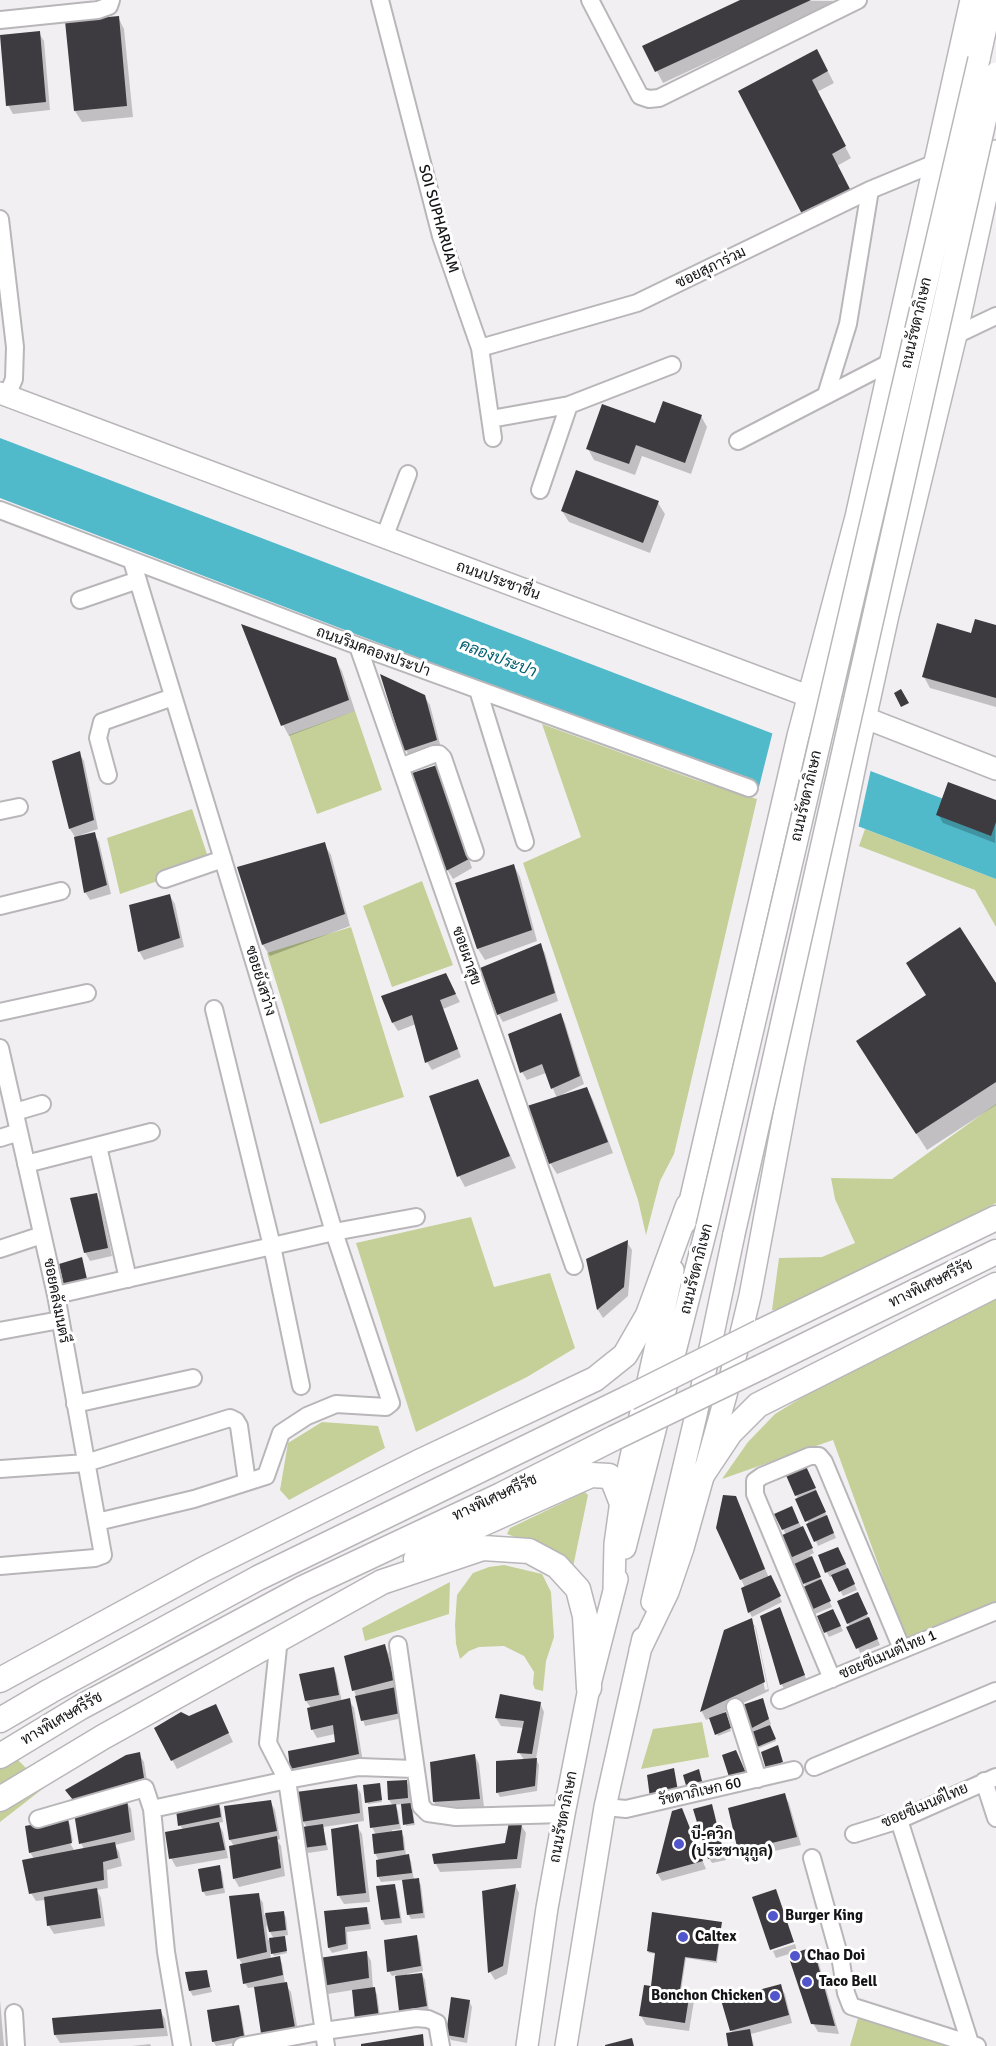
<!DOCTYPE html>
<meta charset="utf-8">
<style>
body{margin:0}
canvas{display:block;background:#f2eff3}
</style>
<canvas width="996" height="2046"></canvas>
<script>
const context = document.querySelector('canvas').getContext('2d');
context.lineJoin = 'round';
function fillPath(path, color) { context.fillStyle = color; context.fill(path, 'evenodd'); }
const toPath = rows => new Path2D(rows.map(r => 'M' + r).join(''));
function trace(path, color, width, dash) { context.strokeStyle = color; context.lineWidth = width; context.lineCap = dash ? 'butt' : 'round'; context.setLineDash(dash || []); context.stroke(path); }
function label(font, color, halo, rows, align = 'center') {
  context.font = font + ' Signika,Sarabun,sans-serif'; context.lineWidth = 6; context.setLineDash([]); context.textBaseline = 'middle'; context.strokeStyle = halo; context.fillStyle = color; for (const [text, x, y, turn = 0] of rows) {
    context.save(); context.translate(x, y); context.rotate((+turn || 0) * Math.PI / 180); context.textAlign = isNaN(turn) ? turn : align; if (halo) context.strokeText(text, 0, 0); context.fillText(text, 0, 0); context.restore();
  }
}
fillPath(toPath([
 [355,711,382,790,317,814,289,735],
 [542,724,696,780,757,799,674,1154,660,1181,646,1235,638,1200,523,863,581,837],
 [192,809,210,863,120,894,107,838],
 [865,829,996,879,996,927,975,890,859,846],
 [422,881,453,965,392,987,363,906],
 [351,927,404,1097,320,1124,267,953],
 [996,1104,996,1203,786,1309,772,1310,779,1258,822,1257,855,1243,835,1199,831,1178,892,1179],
 [471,1217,494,1287,550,1273,575,1348,527,1377,416,1432,356,1243],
 [996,1299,996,1601,905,1638,833,1440,722,1479,748,1442,775,1414,837,1376],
 [322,1422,378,1426,385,1448,289,1500,280,1490,288,1443],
 [585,1492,588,1495,573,1567,550,1550,507,1534,510,1528],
 [504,1565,542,1574,551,1592,554,1637,546,1661,543,1691,535,1689,533,1684,534,1672,524,1656,504,1646,479,1647,469,1651,460,1659,456,1644,455,1625,457,1595,473,1573,489,1567],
 [450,1582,449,1614,365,1641,362,1628],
 [702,1722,709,1757,641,1769,653,1729],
 [0,1742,45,1787,0,1822],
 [858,2018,958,2042,966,2046,850,2046]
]), '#c4d098');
fillPath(toPath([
 [0,438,996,819,996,879,0,498]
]), '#50b9ca');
fillPath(toPath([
 [773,731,871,769,858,829,758,791]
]), '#f2eff3');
fillPath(toPath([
 [744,0,840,1,663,83,644,46],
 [118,17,124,29,133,117,82,122,75,111],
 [39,33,44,41,50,110,13,114,8,105],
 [823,62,834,83,817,92,851,158,837,166,855,201,810,225,740,91],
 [701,416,707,427,691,474,642,456,635,475,594,460,588,449,656,425],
 [658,503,665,514,650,553,569,522,562,511],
 [996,627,996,707,930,688,924,677,972,635],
 [335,659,342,671,355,711,289,736,283,725],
 [424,696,430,705,441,748,410,758,406,750],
 [79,753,84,761,98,829,81,835,82,837,94,834,99,842,111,894,90,900,85,892,75,837,70,829,54,762],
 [414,774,441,775,472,868,453,879,448,871],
 [996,802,995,843,943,823,938,814],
 [324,844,331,855,350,926,270,956,263,945,239,868],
 [514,866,520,877,537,941,485,960,478,949,457,884],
 [170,896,175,904,184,947,144,960,139,951],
 [540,945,545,953,558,1001,503,1022,498,1014],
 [450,983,460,1002,443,1009,461,1057,432,1070,427,1062,416,1024,398,1031,393,1023],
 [996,986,996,1105,927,1150,867,1058],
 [561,1015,565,1023,584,1084,563,1094,564,1096,587,1088,593,1100,613,1153,557,1174,550,1163,557,1098,546,1073,527,1080,522,1072],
 [477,1081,516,1168,465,1187,459,1176],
 [96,1194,101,1203,112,1256,90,1261,85,1252],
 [627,1242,632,1250,628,1296,603,1318,598,1310,588,1260],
 [808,1471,836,1538,818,1546,787,1473],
 [736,1497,769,1578,773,1582,782,1602,752,1617,749,1612,745,1588,718,1528],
 [795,1514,814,1553,810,1555,832,1607,815,1614,806,1587,791,1557,786,1535,776,1515],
 [841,1554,857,1590,843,1596,833,1576,830,1577,827,1572],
 [860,1599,880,1645,860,1653,848,1623],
 [780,1609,808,1684,786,1693,782,1685,762,1617],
 [836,1616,843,1631,829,1637,826,1632],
 [751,1620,756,1628,769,1691,724,1712,731,1731,718,1736,711,1718,706,1720,702,1712,725,1631],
 [752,1627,755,1627,768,1689,765,1690],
 [384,1646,389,1654,403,1718,365,1726,354,1690],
 [333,1668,336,1673,342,1702,349,1700,354,1708,363,1762,296,1777,292,1768,337,1744,335,1734,317,1738,312,1729,311,1708,306,1701],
 [762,1700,771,1724,768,1726,776,1741,759,1748,744,1706],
 [540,1703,544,1712,536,1759,539,1765,537,1791,500,1797,497,1792,524,1760,519,1752,524,1728,501,1726,496,1718],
 [220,1714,233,1742,177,1769,156,1729,188,1718],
 [139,1754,144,1762,148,1787,79,1808,72,1799],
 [475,1756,479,1764,484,1807,439,1810,434,1802],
 [406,1781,409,1786,415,1825,406,1826,403,1804,395,1805,398,1811,401,1829,392,1830,393,1833,401,1832,404,1837,406,1856,408,1856,411,1861,414,1880,418,1880,421,1885,425,1918,411,1919,408,1914,403,1880,381,1882,378,1876,379,1861,375,1853,376,1835,372,1827,393,1806,389,1800],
 [356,1785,361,1794,364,1821,323,1827,328,1850,308,1853,305,1848,307,1828,303,1821],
 [380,1787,382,1802,368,1804,367,1802],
 [784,1795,789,1803,801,1845,744,1858,739,1850],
 [126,1801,131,1809,135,1840,115,1845,119,1852,122,1866,107,1870,108,1888,97,1890,101,1898,105,1926,54,1934,49,1926,45,1900,36,1901,31,1893,34,1859,30,1852,67,1819,70,1825,73,1842,69,1836,67,1838,74,1850,84,1849,81,1843],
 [270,1801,275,1810,280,1839,277,1840,281,1846,285,1876,239,1887,234,1878,234,1846,230,1840],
 [218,1804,221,1809,223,1822,218,1823,223,1832,228,1858,176,1867,171,1858,183,1830,180,1825],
 [711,1805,714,1811,726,1860,712,1863,709,1858],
 [681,1809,706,1869,662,1881,657,1873],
 [521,1825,526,1833,521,1868,440,1872,436,1864,507,1845],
 [357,1826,362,1834,370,1902,344,1904,339,1896],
 [219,1867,222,1872,225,1893,206,1896,203,1891],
 [515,1885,519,1893,507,1974,495,1980,490,1972,484,1893],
 [394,1886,397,1891,402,1923,385,1925,382,1920,378,1887],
 [258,1895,263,1903,264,1915,283,1912,286,1917,288,1935,283,1936,287,1953,274,1956,270,1949,271,1960,279,1958,282,1963,285,1984,291,1992,300,2042,264,2040,256,1987,248,1988,245,1983,243,1965,239,1959,231,1898],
 [266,1925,274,1939,268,1940],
 [366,1908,369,1914,371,1929,347,1932,348,1949,332,1953,329,1948,325,1912],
 [721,1923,717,1963,686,1958,681,1991,689,1992,694,2001,689,2031,646,2025,641,2016,652,1987,657,1954,649,1953,648,1951],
 [416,1936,419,1942,423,1971,407,1974,407,1976,422,1974,425,1980,429,2012,404,2016,401,2010,396,1975,392,1976,389,1971],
 [795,1944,798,1954,813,1949,817,1957,839,2034,818,2032,813,2023,789,1954,776,1958,773,1951],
 [366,1952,371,1961,373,1988,377,1994,381,2023,357,2019,353,1990,328,1994,323,1986],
 [206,1971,212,1992,193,1996,190,1991],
 [780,1986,785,1994,792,2023,751,2034,754,2046,729,2046,733,2033,731,2030],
 [0,2000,4,2046,0,2046],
 [469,2001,472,2007,467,2043,451,2040,448,2034],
 [238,2006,241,2012,246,2041,216,2046,213,2041],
 [160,2010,165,2019,168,2036,60,2043,55,2035],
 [150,2044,151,2046,132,2046]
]), '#0003');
fillPath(toPath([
 [740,0,811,0,655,72,642,46],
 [119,16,127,106,74,111,65,21],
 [40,31,46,102,6,106,0,35],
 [817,49,828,71,812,80,846,146,832,154,850,189,802,214,738,91],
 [663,401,702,415,685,463,636,445,629,464,586,449,602,404,655,423],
 [576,470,659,501,643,543,561,511],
 [975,619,996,625,996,698,922,677,937,623,971,633],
 [241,624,336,658,349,700,281,726],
 [380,674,425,695,437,740,404,751],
 [901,689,909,703,901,707,894,693],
 [80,751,94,820,69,829,52,761],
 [437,765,469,859,446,871,412,773],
 [948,782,996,800,996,822,991,836,936,815],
 [95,832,107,885,84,893,74,837],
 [325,842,345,914,262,945,237,867],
 [514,864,532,930,477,949,455,883],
 [170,894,180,938,138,952,129,905],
 [960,927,996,983,996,1082,916,1134,856,1041,926,995,906,963],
 [541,943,555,993,497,1015,480,968],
 [446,973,456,994,440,1000,458,1049,425,1063,412,1015,392,1023,381,996],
 [561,1013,580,1076,551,1089,542,1064,520,1073,508,1034],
 [478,1079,510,1156,457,1177,429,1096],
 [587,1087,608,1142,549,1164,527,1106],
 [97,1193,108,1248,84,1253,70,1198],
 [628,1240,624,1287,597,1310,586,1259],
 [82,1257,87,1279,64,1286,59,1264],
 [805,1464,816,1488,795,1496,785,1473],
 [816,1490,826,1512,805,1522,795,1499],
 [723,1495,736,1496,765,1569,740,1580,716,1528],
 [792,1506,799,1523,782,1530,774,1514],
 [827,1515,834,1533,814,1542,806,1524],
 [803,1526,813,1548,790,1558,780,1536],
 [838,1547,846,1564,825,1573,818,1555],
 [812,1556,821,1577,803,1584,794,1564],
 [848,1568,855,1584,839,1592,831,1575],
 [771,1575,781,1596,748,1613,741,1588],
 [821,1579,831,1601,811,1610,801,1588],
 [858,1592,868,1614,847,1624,837,1601],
 [780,1607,805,1675,780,1685,760,1616],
 [833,1609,841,1626,824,1633,817,1616],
 [869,1617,878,1639,856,1649,846,1627],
 [752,1618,765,1682,700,1712,724,1630],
 [385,1644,394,1680,352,1691,344,1656],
 [334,1667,339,1695,305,1701,299,1674],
 [396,1687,401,1713,361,1721,355,1696],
 [500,1694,541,1702,532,1754,517,1753,524,1721,495,1718],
 [350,1698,359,1754,290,1769,288,1751,335,1742,333,1725,311,1730,307,1708],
 [763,1698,769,1719,750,1729,742,1705],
 [216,1704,229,1733,171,1761,154,1728,181,1712,189,1716],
 [726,1712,731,1728,715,1735,709,1718],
 [770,1725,776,1739,757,1747,752,1732],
 [778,1745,783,1762,766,1769,761,1752],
 [736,1750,746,1773,730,1780,722,1755],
 [140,1752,144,1778,73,1800,65,1790,126,1755],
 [475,1754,480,1799,433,1802,430,1762],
 [537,1758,535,1786,496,1793,496,1761],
 [674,1768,678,1791,650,1798,647,1775],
 [699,1769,703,1785,687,1789,683,1775],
 [407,1780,408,1798,388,1800,387,1781],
 [380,1783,382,1800,365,1803,363,1785],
 [357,1784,360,1813,301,1822,296,1792],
 [785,1793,797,1837,738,1851,728,1808],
 [127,1799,131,1832,79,1844,74,1813],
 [271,1800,277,1831,229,1840,224,1806],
 [219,1803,221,1817,178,1826,176,1810],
 [411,1803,414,1823,403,1825,401,1804],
 [396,1804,399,1824,370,1828,368,1807],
 [712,1804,724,1855,708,1859,693,1809],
 [682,1808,703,1861,656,1874,672,1811],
 [68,1818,72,1843,29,1853,25,1826],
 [219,1822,225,1850,169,1859,165,1832],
 [509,1822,522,1824,517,1859,434,1864,432,1854,505,1843],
 [323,1824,326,1845,303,1848,302,1827],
 [358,1824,366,1893,337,1896,331,1829],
 [402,1830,404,1850,374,1854,372,1834],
 [277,1836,281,1868,233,1879,229,1846],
 [115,1842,118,1858,103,1862,104,1880,29,1894,22,1860],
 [409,1854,412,1873,377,1877,376,1860],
 [220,1865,223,1888,202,1892,198,1869],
 [419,1878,423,1913,407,1915,402,1880],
 [395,1884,400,1918,381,1920,376,1886],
 [516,1884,503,1966,488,1973,482,1891],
 [97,1888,101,1918,47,1926,44,1897],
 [776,1889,794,1942,770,1950,752,1897],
 [259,1893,267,1952,237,1959,229,1896],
 [367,1907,369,1924,345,1927,346,1944,328,1948,324,1911],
 [284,1911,286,1930,269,1932,265,1913],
 [652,1912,722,1922,716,1961,685,1957,680,1990,690,1991,685,2023,639,2016,644,1985,651,1986,655,1953,647,1951],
 [417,1935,421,1966,387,1972,384,1940],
 [285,1936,287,1951,271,1954,269,1938],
 [813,1947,835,2026,811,2024,788,1955],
 [367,1951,369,1978,322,1986,319,1958],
 [280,1956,283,1975,243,1984,240,1964],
 [207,1970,210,1987,189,1991,185,1972],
 [422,1973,427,2006,399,2011,395,1976],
 [287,1982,296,2033,262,2040,254,1987],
 [781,1984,789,2015,730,2031,721,2000],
 [375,1987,379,2018,355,2020,352,1990],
 [451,1997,470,2000,464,2038,446,2035],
 [239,2005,244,2036,212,2042,207,2010],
 [161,2009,164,2028,54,2035,52,2018],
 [750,2029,753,2046,728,2046,726,2033],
 [423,2034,424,2046,361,2046,361,2044],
 [632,2038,634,2046,605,2046,605,2045]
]), '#3d3b3f');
const minor = toPath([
 [380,0,441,236,480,348,493,438],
 [590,0,640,96,649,99,659,98,858,0],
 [0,20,98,10,109,6,111,0],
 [0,219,15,347,14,379,7,396],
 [956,335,996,316],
 [480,348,637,303,870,190,933,164],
 [826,395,848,324,870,190],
 [569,405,672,365],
 [491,419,569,405,540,490],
 [738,441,891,362],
 [0,510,358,646,749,788],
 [384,538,408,474],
 [80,600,138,580],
 [358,646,574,1266],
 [478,690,525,842],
 [400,767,434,754,439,754,443,758,475,852],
 [108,775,98,738,102,722,173,697],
 [0,811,19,807],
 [165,879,223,859],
 [0,906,61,891],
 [214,1009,272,1246,301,1386],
 [0,1012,87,993],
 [0,1048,56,1295,103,1555,95,1558,0,1566],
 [15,1112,42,1104],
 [0,1138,19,1132],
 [98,1146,128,1279],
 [26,1164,151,1132],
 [0,1249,42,1235],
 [56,1295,334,1232,416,1217],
 [0,1331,60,1320],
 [75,1404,193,1378],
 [0,1469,86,1463,230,1418,236,1421,239,1426,247,1482],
 [97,1522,194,1499,266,1476,281,1433,307,1416,336,1404,386,1407,391,1403,334,1232,256,968,132,561],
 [279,1638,268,1743,287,1780,326,2046],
 [398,1645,421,1806,428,1813,456,1817,564,1814],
 [832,1679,755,1494,755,1481,762,1476,810,1456,819,1456,824,1462,902,1649],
 [780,1700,996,1611],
 [735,1707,758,1779],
 [814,1767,996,1691],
 [984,1781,996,1818],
 [605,1807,626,1809,794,1770],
 [152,1809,287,1780,359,1767,414,1769],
 [38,1819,145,1788,152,1809,166,1952,182,2046],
 [899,1820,970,2043],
 [854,1834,899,1820,996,1777],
 [812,1858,841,1962,846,1993,851,2006,977,2046],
 [14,2013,16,2046],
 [242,2046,324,2031,416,2018,428,2019,437,2023,441,2046]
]);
const major = toPath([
 [979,59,992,0],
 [0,393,840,708,996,769],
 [685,1223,798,736,856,517,971,0],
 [625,1548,707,1226],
 [614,1590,615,1544,621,1501,673,1270],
 [652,1602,696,1415,734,1234],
 [640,1650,668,1592,683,1548,726,1395,750,1296,794,1061,857,756,888,615,956,335,996,151],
 [527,2046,547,1908,564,1814,589,1688,617,1579],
 [566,2046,605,1807,643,1638]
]);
const highway = toPath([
 [760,1332,996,1218],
 [761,1367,996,1252],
 [702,1475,730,1433,758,1405,996,1285],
 [416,1559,471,1529,591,1475,609,1476,614,1483,621,1501],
 [0,1680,204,1569,419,1462,595,1379,625,1355,648,1315,688,1206],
 [0,1720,50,1691,258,1578,628,1398],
 [0,1756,81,1707,303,1588,501,1495,614,1438],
 [0,1799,103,1737,382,1582,483,1548,529,1551,557,1566,578,1589,585,1616,589,1688]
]);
trace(minor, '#b9b6ba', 20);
trace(major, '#b9b6ba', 24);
trace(highway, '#b9b6ba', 27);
trace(minor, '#fff', 16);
trace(major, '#fff', 21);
trace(highway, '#fff', 24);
const majorBridge = toPath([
 [707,1226,979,59],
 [734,1234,996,73]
]);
const highwayBridge = toPath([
 [628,1398,760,1332],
 [614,1438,761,1367]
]);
trace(majorBridge, '#b9b6ba', 24, []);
trace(highwayBridge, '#b9b6ba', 27, []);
trace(majorBridge, '#fff', 21);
trace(highwayBridge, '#fff', 24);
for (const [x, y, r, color] of [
 [679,1844,6,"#5156cc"],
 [773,1916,6,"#5156cc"],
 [683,1937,6,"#5156cc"],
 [795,1956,6,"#5156cc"],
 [807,1982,6,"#5156cc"],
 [775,1996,6,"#5156cc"]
]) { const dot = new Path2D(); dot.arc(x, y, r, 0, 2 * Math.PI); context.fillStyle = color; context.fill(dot); trace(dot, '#fff', 2); }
label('15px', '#141315', '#fff', [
 ["SOI SUPHARUAM",438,219,74],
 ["ซอยสุภาร่วม",711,268,-26],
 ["ถนนรัชดาภิเษก",917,323,-77],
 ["ถนนประชาชื่น",498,581,20],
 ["ถนนริมคลองประปา",373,652,20],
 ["ถนนรัชดาภิเษก",807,796,-77],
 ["ซอยผาสุข",466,956,71],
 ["ซอยยังสว่าง",260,981,73],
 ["ถนนรัชดาภิเษก",697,1269,-76],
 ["ทางพิเศษศรีรัช",931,1284,-26],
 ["ซอยคลังมนตรี",56,1301,79],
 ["ทางพิเศษศรีรัช",495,1498,-25],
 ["ซอยซีเมนต์ไทย 1",888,1655,-23],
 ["ทางพิเศษศรีรัช",62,1719,-30],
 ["รัชดาภิเษก 60",700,1792,-13],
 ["ซอยซีเมนต์ไทย",925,1806,-23],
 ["ถนนรัชดาภิเษก",564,1817,-79]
]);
label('bold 15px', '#141315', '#fff', [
 ["บี-ควิก",691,1835],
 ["(ประชานุกูล)",691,1852],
 ["Burger King",785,1916],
 ["Caltex",695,1937],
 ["Chao Doi",807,1956],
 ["Taco Bell",819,1982],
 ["Bonchon Chicken",763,1996,"right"]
], 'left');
label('italic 16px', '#03616e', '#fff', [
 ["คลองประปา",498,659,21]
]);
</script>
